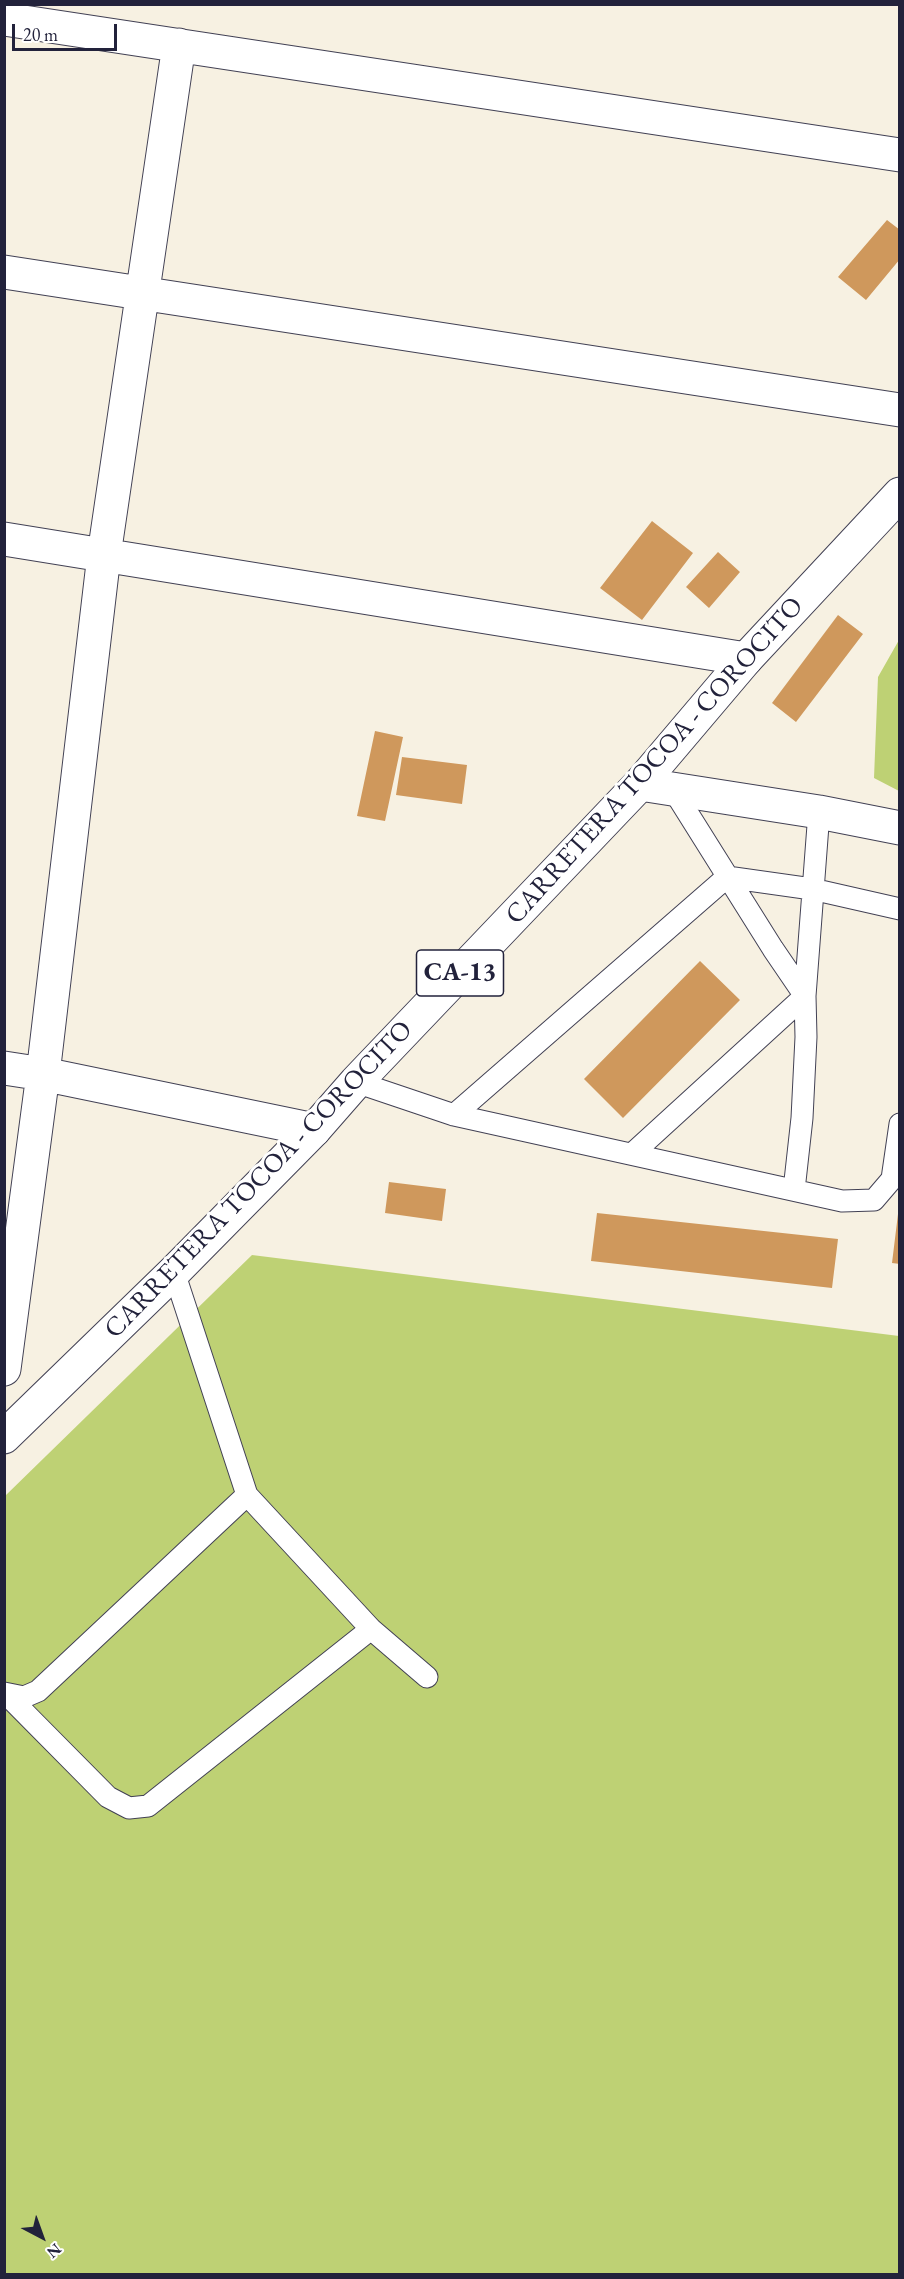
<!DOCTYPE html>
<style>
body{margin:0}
#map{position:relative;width:904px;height:2279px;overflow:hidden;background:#f7f1e2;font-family:"EB Garamond",serif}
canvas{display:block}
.frame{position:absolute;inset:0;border:6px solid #22223b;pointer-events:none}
.north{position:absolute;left:12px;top:2207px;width:60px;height:60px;-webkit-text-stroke:4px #fff;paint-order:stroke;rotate:139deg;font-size:16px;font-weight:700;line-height:24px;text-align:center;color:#22223b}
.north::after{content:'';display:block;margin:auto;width:21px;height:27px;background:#22223b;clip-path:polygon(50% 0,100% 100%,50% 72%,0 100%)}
.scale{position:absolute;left:12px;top:24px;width:105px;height:27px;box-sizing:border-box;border:3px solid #22223b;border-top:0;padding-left:8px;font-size:18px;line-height:21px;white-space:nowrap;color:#22223b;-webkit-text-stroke:4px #fff;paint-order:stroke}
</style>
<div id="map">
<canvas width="904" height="2279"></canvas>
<div class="frame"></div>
<div class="north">N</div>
<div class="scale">20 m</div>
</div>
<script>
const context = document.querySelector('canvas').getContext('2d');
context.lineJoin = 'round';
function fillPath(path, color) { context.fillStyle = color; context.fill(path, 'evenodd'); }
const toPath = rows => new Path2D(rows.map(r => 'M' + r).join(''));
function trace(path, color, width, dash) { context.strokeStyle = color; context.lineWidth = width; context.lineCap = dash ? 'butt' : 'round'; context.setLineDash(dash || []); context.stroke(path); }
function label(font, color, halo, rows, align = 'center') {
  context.font = font + ' "EB Garamond",serif'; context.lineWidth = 6; context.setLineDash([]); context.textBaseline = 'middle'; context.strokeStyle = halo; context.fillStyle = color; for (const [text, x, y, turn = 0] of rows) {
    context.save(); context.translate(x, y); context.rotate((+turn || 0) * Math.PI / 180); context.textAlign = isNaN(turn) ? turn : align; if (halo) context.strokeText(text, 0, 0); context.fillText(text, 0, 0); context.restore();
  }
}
fillPath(toPath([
 [899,640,899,791,874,778,878,677],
 [252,1255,899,1336,899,2274,5,2274,5,1496]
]), '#bed174');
fillPath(toPath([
 [887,220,900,230,900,259,866,300,838,277],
 [652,521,693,553,642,620,600,588],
 [718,552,740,572,709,608,686,587],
 [838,615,863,634,796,722,772,703],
 [375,731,403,737,385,821,357,816],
 [402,757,467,765,462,804,396,795],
 [700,961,740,1000,623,1118,584,1079],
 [389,1182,446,1189,442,1221,385,1213],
 [597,1213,838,1239,832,1288,591,1261],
 [898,1214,900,1214,900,1264,892,1263]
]), '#cf985c');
const service = toPath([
 [672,788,773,949,805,996,806,1037,802,1118,794,1190],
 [356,1082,454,1115,842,1201,874,1200,892,1179,900,1124],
 [454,1115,727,877,812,889,900,909],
 [632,1154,805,996,819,812],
 [247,1495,371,1629,427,1677],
 [4,1693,24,1697,38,1691,247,1495,174,1272],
 [7,1695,108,1797,129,1808,148,1806,371,1629]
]);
const minor = toPath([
 [4,19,900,155],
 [4,272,900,410],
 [4,539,746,659],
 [4,1068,43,1074,314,1130],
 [4,1369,43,1074,104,555,179,45]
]);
const tertiary = toPath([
 [640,784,819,812,900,828]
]);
const primary = toPath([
 [4,1437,174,1272,314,1130,356,1082,640,784,746,659,900,494]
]);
trace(service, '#424154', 23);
trace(minor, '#424154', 35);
trace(tertiary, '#424154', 35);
trace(primary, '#424154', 35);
trace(service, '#fff', 21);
trace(minor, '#fff', 33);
trace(tertiary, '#fff', 33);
trace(primary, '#fff', 33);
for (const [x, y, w] of [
 [460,973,87]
]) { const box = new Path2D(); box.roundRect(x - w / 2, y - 23, w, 46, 4.5); context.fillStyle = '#fff'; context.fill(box); trace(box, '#22223b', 1.5); }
label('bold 26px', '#22223b', null, [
 ["CA-13",460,973]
]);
label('27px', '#22223b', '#fff', [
 ["CARRETERA TOCOA - COROCITO",655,761,-48],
 ["CARRETERA TOCOA - COROCITO",259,1180,-46]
]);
</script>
